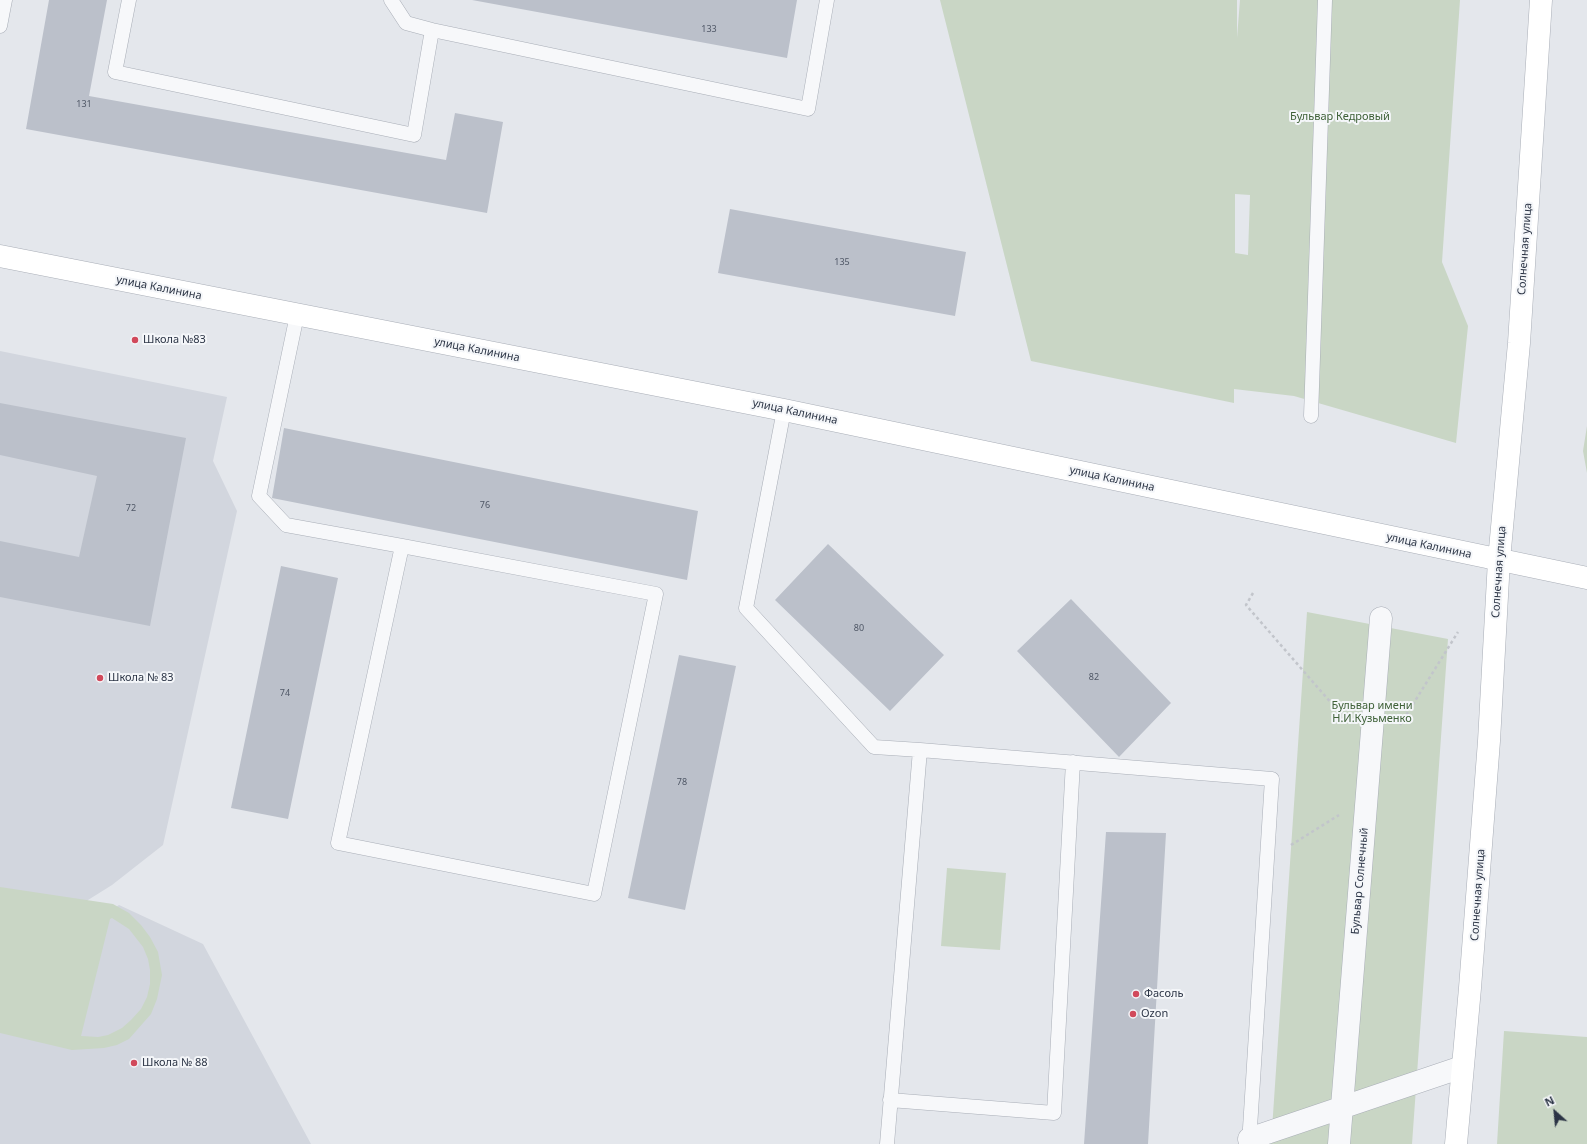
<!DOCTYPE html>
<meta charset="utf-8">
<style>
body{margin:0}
#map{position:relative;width:1587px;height:1144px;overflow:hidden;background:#e4e7ec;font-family:"Noto Sans",sans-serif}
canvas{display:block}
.north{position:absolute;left:1535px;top:1092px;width:40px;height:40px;-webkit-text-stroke:3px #f4f6f9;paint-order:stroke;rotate:333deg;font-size:11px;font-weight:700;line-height:16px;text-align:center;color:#2b3445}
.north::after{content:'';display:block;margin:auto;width:14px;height:18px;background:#2b3445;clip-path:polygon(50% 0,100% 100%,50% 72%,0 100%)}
</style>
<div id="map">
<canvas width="1587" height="1144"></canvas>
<div class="north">N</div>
</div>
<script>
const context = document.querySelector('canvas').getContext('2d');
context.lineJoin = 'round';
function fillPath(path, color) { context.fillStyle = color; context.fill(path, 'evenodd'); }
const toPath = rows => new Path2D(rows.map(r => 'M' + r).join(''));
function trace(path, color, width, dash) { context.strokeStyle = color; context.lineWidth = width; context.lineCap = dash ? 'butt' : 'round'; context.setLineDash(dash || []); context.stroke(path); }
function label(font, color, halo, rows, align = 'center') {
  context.font = font + ' "Noto Sans",sans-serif'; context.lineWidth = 4; context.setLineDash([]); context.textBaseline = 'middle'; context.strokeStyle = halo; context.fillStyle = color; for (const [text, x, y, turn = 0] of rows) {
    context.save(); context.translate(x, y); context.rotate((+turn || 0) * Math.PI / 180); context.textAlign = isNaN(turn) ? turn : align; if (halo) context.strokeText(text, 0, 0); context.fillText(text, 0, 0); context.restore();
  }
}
fillPath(toPath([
 [0,351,227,397,213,461,237,511,163,845,112,885,0,955],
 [119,905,203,944,311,1144,0,1144,0,982]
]), '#d2d6de');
fillPath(toPath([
 [940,0,1237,0,1237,38,1240,0,1460,0,1442,262,1468,326,1456,443,1294,396,1234,389,1234,403,1031,361],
 [1235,194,1250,195,1248,255,1235,253],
 [1587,426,1587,473,1583,451],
 [1307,612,1448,639,1412,1144,1271,1144],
 [947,868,1006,873,1000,950,941,946],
 [0,887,113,904,129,913,141,925,150,937,158,952,162,975,157,999,151,1014,129,1039,117,1045,104,1048,72,1050,0,1033],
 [112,918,129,929,143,947,148,959,150,970,150,984,147,997,141,1009,131,1020,122,1028,108,1035,98,1037,81,1036,110,919],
 [1504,1031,1587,1037,1587,1144,1497,1144]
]), '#c9d6c5');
fillPath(toPath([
 [49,0,107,0,89,96,446,160,455,113,503,122,487,213,26,129],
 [472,0,797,0,787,58],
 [730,209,966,252,955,316,718,273],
 [0,403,186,438,150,626,0,597,0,541,79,557,97,476,0,455],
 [284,428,698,511,687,580,272,498],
 [828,544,944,655,890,711,775,600],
 [281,566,338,578,288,819,231,808],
 [1071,599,1171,703,1119,757,1017,651],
 [679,655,736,666,685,910,628,898],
 [1106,832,1166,833,1148,1144,1084,1144]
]), '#bbc0ca');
const lane = toPath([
 [129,0,115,72,414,135,432,30,808,109,827,0],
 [391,0,406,23,432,30],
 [0,26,5,0],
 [297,315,259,496,286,525,402,546,656,594,594,894,338,843,402,546],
 [784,410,746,608,874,747,920,750],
 [1311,416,1325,0],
 [890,1100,1054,1113,1073,762],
 [887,1144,920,750,1272,779,1249,1144]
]);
const street = toPath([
 [1249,1139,1462,1067],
 [1339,1144,1381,618]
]);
const secondary = toPath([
 [0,256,784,410,1587,578],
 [1456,1144,1470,988,1489,741,1499,560,1519,343,1541,0]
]);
trace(lane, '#a9aeb7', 15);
trace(street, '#a9aeb7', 23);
trace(secondary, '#a9aeb7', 23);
trace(toPath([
 [1253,593,1246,605,1346,720],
 [1400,725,1458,632],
 [1291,845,1339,815]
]), '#c2c5cb', 2.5, [3, 3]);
trace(lane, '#f7f8fa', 14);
trace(street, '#f7f8fa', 22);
trace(secondary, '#fff', 22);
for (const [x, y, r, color] of [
 [135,340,4,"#d1495b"],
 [100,678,4,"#d1495b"],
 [1136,994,4,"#d1495b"],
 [1133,1014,4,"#d1495b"],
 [134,1063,4,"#d1495b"]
]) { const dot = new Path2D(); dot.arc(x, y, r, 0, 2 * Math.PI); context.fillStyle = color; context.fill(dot); trace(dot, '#f4f6f9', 1.5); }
label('9px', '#4f5766', null, [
 ["133",709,29],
 ["131",84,104],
 ["135",842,262],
 ["76",485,505],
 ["72",131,508],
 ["80",859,628],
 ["82",1094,677],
 ["74",285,693],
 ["78",682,782]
]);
label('11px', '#3f6138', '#f4f6f9', [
 ["Бульвар Кедровый",1340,117],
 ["Бульвар имени",1372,706],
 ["Н.И.Кузьменко",1372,719]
]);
label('11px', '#2b3445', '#f4f6f9', [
 ["Солнечная улица",1525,249,-86],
 ["улица Калинина",159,288,11],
 ["улица Калинина",477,350,11],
 ["улица Калинина",795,412,12],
 ["улица Калинина",1112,479,12],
 ["улица Калинина",1429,546,12],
 ["Солнечная улица",1499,572,-86],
 ["Бульвар Солнечный",1360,881,-85],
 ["Солнечная улица",1478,895,-86]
]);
label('11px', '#2b3445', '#f4f6f9', [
 ["Школа №83",143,340],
 ["Школа № 83",108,678],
 ["Фасоль",1144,994],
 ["Ozon",1141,1014],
 ["Школа № 88",142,1063]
], 'left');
</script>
